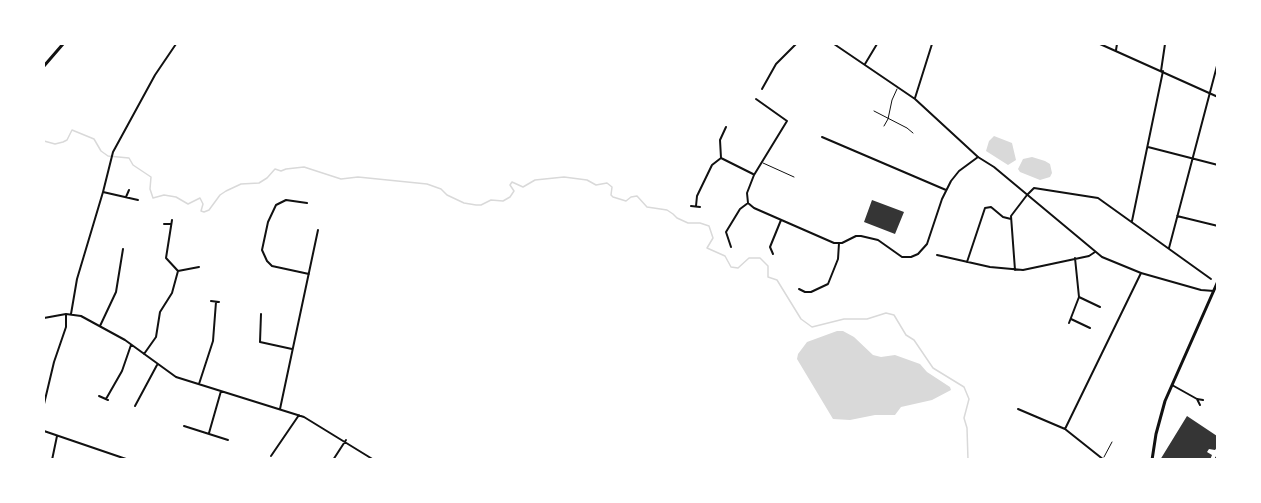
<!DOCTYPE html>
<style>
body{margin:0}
#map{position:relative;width:1261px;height:503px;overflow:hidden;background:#fff;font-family:Barlow,sans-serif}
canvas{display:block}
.frame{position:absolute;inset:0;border:45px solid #fff;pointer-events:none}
</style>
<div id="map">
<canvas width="1261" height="503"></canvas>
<div class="frame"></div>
</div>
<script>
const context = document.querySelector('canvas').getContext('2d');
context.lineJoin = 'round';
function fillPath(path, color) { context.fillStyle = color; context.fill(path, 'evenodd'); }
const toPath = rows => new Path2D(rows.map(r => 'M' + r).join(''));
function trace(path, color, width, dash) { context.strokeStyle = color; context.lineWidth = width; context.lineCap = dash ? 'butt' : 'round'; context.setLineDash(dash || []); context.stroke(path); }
fillPath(toPath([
 [994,136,1012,143,1016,160,1008,165,986,151,989,141],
 [1032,157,1045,161,1050,164,1052,173,1050,177,1040,180,1020,172,1018,169,1023,159],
 [837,331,843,331,854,337,873,355,881,357,895,355,920,364,927,372,950,387,951,390,932,400,901,407,895,415,875,415,850,420,833,419,797,359,798,354,807,342]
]), '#d9d9d9');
trace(toPath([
 [44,141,55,144,63,142,67,140,72,130,94,139,101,151,108,156,129,158,133,165,151,177,150,189,153,198,164,195,176,197,188,204,200,198,203,204,201,211,204,212,209,210,220,195,226,191,241,184,259,183,267,178,275,169,281,171,286,169,304,167,341,179,358,177,427,184,441,189,447,195,464,203,476,205,481,205,491,200,503,201,510,197,514,191,510,185,512,182,523,187,535,180,564,177,587,180,596,185,607,183,612,187,611,195,613,197,626,201,631,197,637,196,647,207,667,210,673,214,677,218,688,223,700,223,709,226,713,238,707,248,725,256,731,267,738,268,749,258,760,258,768,266,768,277,777,280,801,319,812,327,844,319,867,319,886,313,894,315,906,335,914,340,933,368,964,387,969,399,964,418,967,428,968,460]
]), '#d9d9d9', 1.5);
fillPath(toPath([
 [872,200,904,212,895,234,864,222],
 [1187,416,1217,436,1218,446,1215,450,1209,449,1207,452,1212,455,1210,460,1160,460]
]), '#353535');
trace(toPath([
 [874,111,907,128,913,133],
 [884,126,888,119,892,100,897,89],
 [763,163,794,177],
 [1104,457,1112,442],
 [1214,460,1218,454]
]), '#111', 1);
trace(toPath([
 [1116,50,1117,44],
 [865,64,877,44],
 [1161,71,1165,44],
 [762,89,776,64,796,44],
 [915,98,932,44],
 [756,99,787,121,754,175,747,193,748,203,754,208,834,243,842,243,856,236,861,236,878,240,902,257,911,257,918,254,927,244,942,199,951,181,959,171,978,157],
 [822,137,946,190],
 [1148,147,1218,165],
 [721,158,753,174],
 [721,158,720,140,726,127],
 [103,192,138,200],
 [126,197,129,190],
 [307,203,286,200,276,205,268,222,262,250,267,261,272,266,309,274],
 [691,206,700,207],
 [696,206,697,196,712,165,721,158],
 [1177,216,1218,226],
 [172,220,166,258,178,271],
 [1132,221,1163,71],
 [164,224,170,224],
 [731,247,726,232,740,209,748,203],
 [1169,248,1218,62],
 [773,254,770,247,781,220],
 [937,255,990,267,1023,270,1089,256,1095,252],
 [967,262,985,208,991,207,1003,217,1011,219],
 [1015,270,1011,216,1027,195,1034,188,1098,198,1211,279],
 [799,289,805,292,811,292,828,284,838,259,839,243],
 [1079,297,1100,307],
 [211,301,219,302],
 [71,314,77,279,103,192,113,152,155,75,176,44],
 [261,314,260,342,292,349],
 [44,318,66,314,81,316,125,340,176,377,304,417,374,460],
 [1071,319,1090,328],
 [1069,323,1079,297,1075,258],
 [100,326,116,292,123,249],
 [144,354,156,337,160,312,172,293,178,271,199,267],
 [199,384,213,341,216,302],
 [1172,385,1197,399,1203,400],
 [99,396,108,400],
 [106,399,122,371,131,345],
 [1197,399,1200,405],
 [44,404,54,362,66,327,66,314],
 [135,406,157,365],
 [280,409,318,230],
 [1018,409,1065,429,1104,460],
 [184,426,228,440],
 [1065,429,1141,273],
 [44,431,129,460],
 [209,433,221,391],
 [271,456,299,415],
 [52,460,57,436],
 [333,460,346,440]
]), '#111', 2);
trace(toPath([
 [834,44,915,99,978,157,994,167,1102,257,1141,273,1201,290,1214,291],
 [1100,44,1218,97]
]), '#111', 2);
trace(toPath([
 [44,66,63,44],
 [1152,460,1156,434,1165,401,1218,281]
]), '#111', 3);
</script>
